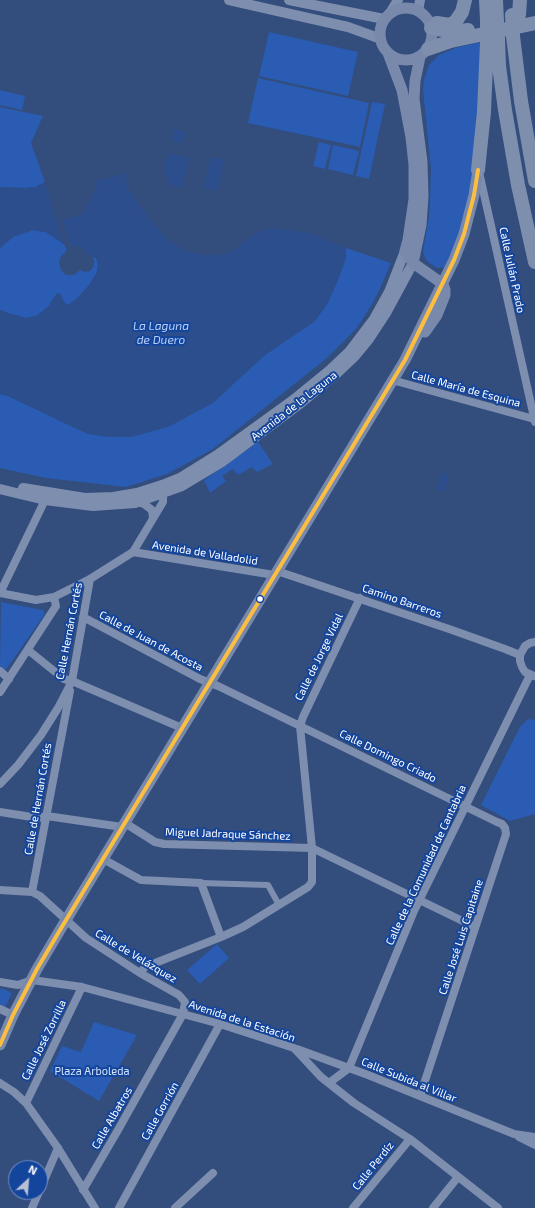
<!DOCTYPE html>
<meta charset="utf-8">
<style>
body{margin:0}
#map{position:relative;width:535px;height:1208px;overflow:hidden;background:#334d7d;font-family:"Exo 2",sans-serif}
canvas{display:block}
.north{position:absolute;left:8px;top:1160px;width:40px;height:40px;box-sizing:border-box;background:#14459c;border:1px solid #728fc4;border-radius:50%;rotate:26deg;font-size:11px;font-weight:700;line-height:16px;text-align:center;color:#fff}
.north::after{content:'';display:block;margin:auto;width:14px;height:18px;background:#b8c1d2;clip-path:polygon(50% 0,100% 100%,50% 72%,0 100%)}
</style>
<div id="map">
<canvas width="535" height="1208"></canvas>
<div class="north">N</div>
</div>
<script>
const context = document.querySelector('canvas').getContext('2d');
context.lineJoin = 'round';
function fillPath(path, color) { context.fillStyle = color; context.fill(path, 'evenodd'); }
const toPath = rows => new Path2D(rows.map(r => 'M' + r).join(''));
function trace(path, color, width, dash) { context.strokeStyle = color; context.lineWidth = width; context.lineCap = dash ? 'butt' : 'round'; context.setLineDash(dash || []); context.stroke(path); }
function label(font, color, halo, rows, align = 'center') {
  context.font = font + ' "Exo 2",sans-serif'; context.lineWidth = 4; context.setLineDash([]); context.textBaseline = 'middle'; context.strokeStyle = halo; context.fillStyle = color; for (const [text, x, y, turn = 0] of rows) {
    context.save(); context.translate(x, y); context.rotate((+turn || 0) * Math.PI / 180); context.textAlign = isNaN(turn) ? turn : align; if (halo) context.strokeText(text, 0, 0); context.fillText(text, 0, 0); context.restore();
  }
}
fillPath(toPath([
 [269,32,358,52,348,96,259,76],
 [481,42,477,128,470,191,462,223,453,251,444,268,441,267,440,268,437,268,428,262,425,258,423,251,429,216,430,198,431,169,423,90,424,80,429,65,439,55,455,48],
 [258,78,369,103,360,147,248,123],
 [0,90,25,96,22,110,0,105],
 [372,102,385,104,369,179,356,176],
 [0,107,43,116,31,143,45,182,36,187,25,188,0,187],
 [319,142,331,145,325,169,313,166],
 [333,145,359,151,353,175,328,169],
 [32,230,46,232,64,244,67,250,65,253,61,256,59,263,61,270,66,275,74,275,80,270,85,272,90,271,94,266,94,260,92,257,96,258,98,264,97,272,90,284,75,301,69,304,66,304,64,302,60,294,54,297,49,306,42,312,36,316,25,318,5,312,0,310,0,248,13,237],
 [346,248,391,263,379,291,371,306,356,329,327,358,213,449,167,474,126,487,46,478,0,468,0,394,8,396,88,434,265,355,315,321,346,258],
 [258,442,273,464,257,472,252,467,238,475,233,469,222,476,226,481,210,493,204,480],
 [1,602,43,610,45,614,5,671,0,666],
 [528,719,535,720,535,814,510,821,481,805,520,727],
 [217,944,229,958,200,984,187,970],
 [1,988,12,993,5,1007,0,1004,0,990],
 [94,1022,137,1035,99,1101,50,1071,62,1046,81,1052]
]), '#295cb2');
fillPath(toPath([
 [174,129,186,132,183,143,172,141],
 [168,153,189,158,182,188,170,185,164,169],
 [210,157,224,160,218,191,204,188],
 [125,173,129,191,152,222,169,241,187,251,205,255,226,254,237,248,246,240,258,232,270,228,310,233,346,248,346,258,338,280,328,303,315,321,265,355,213,403,168,427,131,437,109,437,88,434,8,396,0,394,0,310,5,312,25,318,36,316,42,312,49,306,57,293,60,294,64,302,66,304,69,304,81,296,90,284,97,272,98,264,96,258,86,254,82,248,78,246,71,246,62,220,83,214,97,185,96,181],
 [45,182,64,244,46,232,32,230,13,237,0,248,0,187,25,188,36,187],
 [442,472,449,475,444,492,436,489]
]), '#2c4e8d');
trace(toPath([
 [201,883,268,885,279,905]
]), '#7e8eae', 6);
trace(toPath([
 [479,172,535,422],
 [392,380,534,419],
 [137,502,144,504,152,510,153,518],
 [133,552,274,575],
 [277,571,452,630,505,649,520,655],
 [0,593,36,600,54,597,90,579,133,552,163,502,163,494,160,488],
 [0,593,45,500],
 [83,617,200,679,218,686,497,822,502,824,505,828,506,834,420,1096],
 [28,650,64,679,72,681,182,728],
 [0,671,9,679],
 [534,676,525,672,522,667,520,661,520,655,525,646,530,643,535,642],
 [0,692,56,606,54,597],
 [0,784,18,765,41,735,58,708,72,681,90,579],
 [0,812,38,818,47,816,122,827],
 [125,823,155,842,164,844,312,848,475,927],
 [103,859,141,880,201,883,221,937],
 [0,890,32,892,40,896,86,938,140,973,179,995,185,1002,183,1014,118,1130,83,1190],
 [32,892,70,691],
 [140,973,145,967,221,937,243,927,308,887,312,882,312,848,300,726,303,717,360,598],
 [0,982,18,985,32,980,82,987,220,1024,294,1048,321,1077,354,1103,410,1139,498,1208],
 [0,1009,13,1015],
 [297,1049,368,1075,514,1134,535,1137],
 [0,1083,14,1092,26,1103,58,1148,95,1208],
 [329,1083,349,1068,414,911,530,675],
 [26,1103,82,987],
 [519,1137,535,1145],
 [40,1190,58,1148],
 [32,1208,39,1192],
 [119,1208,220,1024],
 [175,1208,213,1173],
 [353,1208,410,1139],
 [433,1208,458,1177]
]), '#7e8eae', 8);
trace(toPath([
 [229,0,348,27,381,39],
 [289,0,384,19],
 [418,11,420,0],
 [390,13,398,0],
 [23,488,85,498,113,497,137,493,165,484,180,478,217,455,293,400,331,369,349,352,374,319,389,292,405,251],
 [0,489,45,500,93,506,135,503,182,486,222,462,301,403,336,374,355,356,369,339,386,313,413,263]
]), '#7e8eae', 10);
trace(toPath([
 '380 34a26 26 0 1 1 52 0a26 26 0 1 1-52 0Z',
 [388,53,402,90,411,137,414,165,414,199,408,240,405,251,413,263,443,284,445,290,445,295,437,315,425,332],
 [413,263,421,225,423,196,422,162,414,99,415,81,420,57],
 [0,1045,13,1015,37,969,60,930,405,360,454,260,464,234,474,195,478,170]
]), '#7989ab', 11);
trace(toPath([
 [486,0,487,20],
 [496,0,497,21],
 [519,15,520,0],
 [437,23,450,25,456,21,462,12,465,0],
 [431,28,456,32,468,30],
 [513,36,521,101,535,181],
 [498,39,499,66,505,110,518,185,535,262],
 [428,49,451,41,535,23],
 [478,170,484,112,487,42]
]), '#7e8ead', 14);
trace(toPath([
 [512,15,513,36],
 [497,21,498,39],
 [487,42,487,20]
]), '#7e8ead', 14);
trace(toPath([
 [0,1045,13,1015,37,969,60,930,405,360,454,260,464,234,474,195,478,170]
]), '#fbbe40', 4);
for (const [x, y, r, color] of [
 [260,599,3.5,"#fff"]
]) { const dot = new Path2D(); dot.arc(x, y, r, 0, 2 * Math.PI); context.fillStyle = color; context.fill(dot); trace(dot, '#14459c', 1.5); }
label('11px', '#fff', '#14459c', [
 ["Calle Julián Prado",512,270,78],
 ["Calle María de Esquina",466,389,15],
 ["Avenida de la Laguna",294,406,-38],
 ["Avenida de Valladolid",205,553,9],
 ["Camino Barreros",402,601,19],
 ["Calle Hernán Cortés",69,631,-79],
 ["Calle de Juan de Acosta",151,641,28],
 ["Calle de Jorge Vidal",319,657,-64],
 ["Calle Domingo Criado",388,756,26],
 ["Calle de Hernán Cortés",38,799,-80],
 ["Miguel Jadraque Sánchez",228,834,2],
 ["Calle de la Comunidad de Cantabria",426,865,-65],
 ["Calle José Luis Capitaine",461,937,-72],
 ["Calle de Velázquez",136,956,31],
 ["Avenida de la Estación",242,1021,18],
 ["Calle José Zorrilla",44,1040,-64],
 ["Calle Subida al Villar",409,1080,22],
 ["Calle Gorrión",160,1111,-61],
 ["Calle Albatros",112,1118,-60],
 ["Calle Perdíz",373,1166,-51]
]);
label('11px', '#d1e2fd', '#14459c', [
 ["Plaza Arboleda",92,1071]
]);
label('italic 12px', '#b6d0fa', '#14459c', [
 ["La Laguna",161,326],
 ["de Duero",161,340]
]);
</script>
